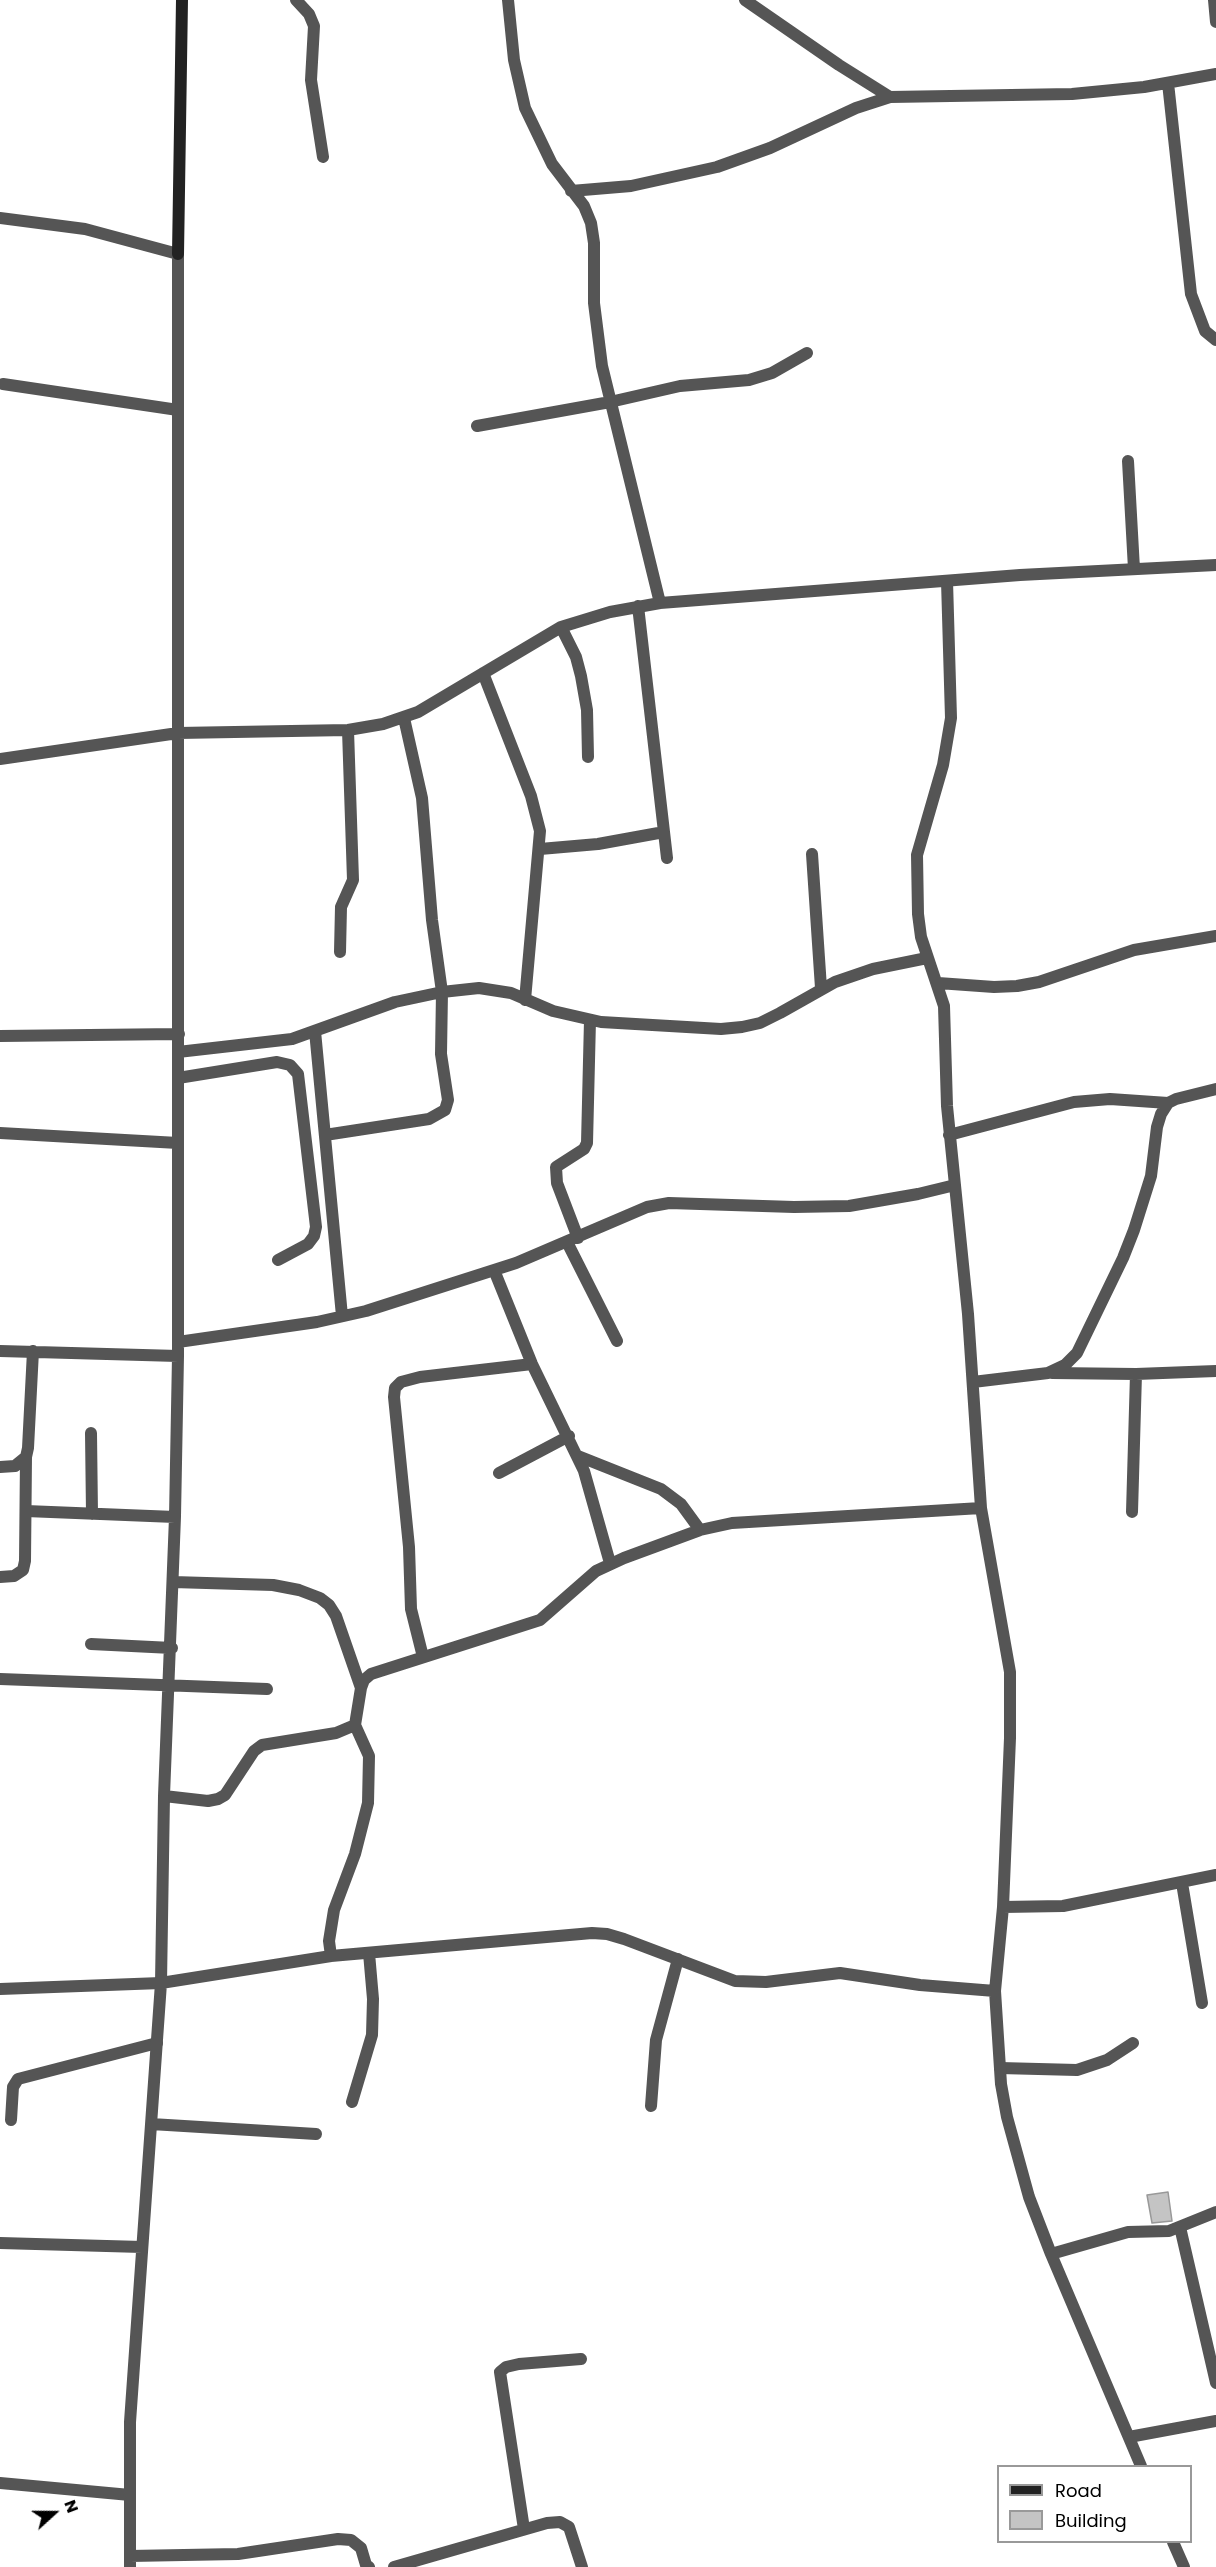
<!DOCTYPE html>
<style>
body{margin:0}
#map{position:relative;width:1216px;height:2567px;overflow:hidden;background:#fff;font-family:Poppins,sans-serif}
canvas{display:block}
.legend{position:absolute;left:997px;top:2465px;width:195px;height:78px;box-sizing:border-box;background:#fff;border:2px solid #999;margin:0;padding:8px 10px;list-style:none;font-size:18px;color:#000}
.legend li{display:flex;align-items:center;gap:12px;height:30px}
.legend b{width:30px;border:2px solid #999}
.north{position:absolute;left:24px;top:2483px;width:60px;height:60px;-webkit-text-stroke:4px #fff;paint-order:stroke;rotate:69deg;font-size:16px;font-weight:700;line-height:24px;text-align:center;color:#000}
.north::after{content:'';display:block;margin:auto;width:21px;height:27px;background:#000;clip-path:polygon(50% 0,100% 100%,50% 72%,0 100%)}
</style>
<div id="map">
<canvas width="1216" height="2567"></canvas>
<ul class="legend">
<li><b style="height:8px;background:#222"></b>Road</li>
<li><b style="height:16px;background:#c4c4c4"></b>Building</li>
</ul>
<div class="north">N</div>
</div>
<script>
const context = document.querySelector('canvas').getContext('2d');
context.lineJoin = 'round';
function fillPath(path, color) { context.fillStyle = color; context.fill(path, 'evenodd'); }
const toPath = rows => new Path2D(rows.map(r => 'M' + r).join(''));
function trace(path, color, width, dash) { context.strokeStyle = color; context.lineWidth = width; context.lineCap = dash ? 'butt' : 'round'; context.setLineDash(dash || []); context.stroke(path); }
const building = toPath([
 [1168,2192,1172,2221,1152,2223,1147,2195,1168,2192]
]);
fillPath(building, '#c4c4c4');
trace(building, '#999', 1.5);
trace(toPath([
 [3,384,178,410],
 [178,1078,277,1062,290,1065,298,1074,316,1227,314,1236,308,1244,278,1260],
 [567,1242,617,1341],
 [1000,2068,1077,2070,1107,2060,1133,2043],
 [11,2120,13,2087,18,2079,157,2043]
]), '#555', 12);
trace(toPath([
 [296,0,309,14,314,26,311,80,323,157],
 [508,0,514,60,525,108,552,164,584,206,591,223,594,243,594,303,602,366,660,603],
 [745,0,839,65,890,97],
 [1214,0,1216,22],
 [1168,83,1191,294,1205,331,1216,340],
 [571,191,631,186,717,167,770,148,856,108,890,97,1072,94,1144,87,1216,74],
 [0,218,85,229,178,254,178,1356,175,1517,164,1796,161,1983,130,2422,130,2567],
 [477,426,610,402,680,386,749,380,772,373,807,353],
 [1128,461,1134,569],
 [947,581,951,718,943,765,917,855,918,914,921,937,944,1006,947,1106,968,1314,981,1508,1010,1672,1010,1738,1003,1907,995,1991,1001,2084,1007,2117,1029,2197,1051,2254,1141,2466],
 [638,606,667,858],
 [561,627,576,657,581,676,587,710,588,757],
 [483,673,531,796,540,831,525,1000],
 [0,759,178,733,348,730,383,724,418,712,561,627,610,612,660,603,1020,575,1216,565],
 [540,849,598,844,664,832],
 [812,854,821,988],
 [340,952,341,907,353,880,348,730],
 [938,983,994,987,1017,986,1039,982,1134,950,1216,936],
 [315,1031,342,1316],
 [0,1036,179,1034],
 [178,1052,292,1039,395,1002,442,992,479,988,511,993,553,1011,601,1022,721,1029,742,1027,760,1023,780,1013,835,982,873,969,927,958],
 [0,1133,178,1143],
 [325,1135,429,1119,445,1110,448,1100,441,1054,442,992,432,920,422,798,404,718],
 [949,1135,1074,1102,1110,1099,1168,1103],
 [578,1238,557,1183,556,1167,584,1149,587,1143,590,1020],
 [494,1270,532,1364,584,1471,610,1563],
 [178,1342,317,1322,366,1311,516,1263,647,1207,669,1203,794,1207,849,1206,918,1194,955,1185],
 [0,1351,178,1356],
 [1052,1373,1136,1374,1216,1371],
 [973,1382,1048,1373,1065,1365,1077,1353,1123,1258,1134,1230,1151,1176,1157,1127,1161,1114,1168,1103,1176,1099,1216,1089],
 [91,1433,92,1514],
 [578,1456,661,1489,681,1504,700,1530],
 [0,1467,15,1466,26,1457,28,1448,33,1351],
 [499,1473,569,1436],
 [26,1511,175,1517],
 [1132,1512,1136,1374],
 [0,1577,14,1576,23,1570,25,1561,26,1457],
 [173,1582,273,1585,299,1590,320,1598,329,1605,336,1616,361,1688],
 [91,1644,172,1648],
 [423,1657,411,1609,409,1547,394,1397,395,1388,401,1382,420,1377,532,1364],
 [0,1679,267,1689],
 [164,1796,208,1801,218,1799,225,1795,254,1751,262,1745,336,1733,355,1725,361,1688,364,1680,371,1674,540,1620,596,1571,624,1558,700,1530,732,1523,981,1508],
 [1182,1883,1202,2003],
 [1003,1907,1063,1906,1216,1875],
 [331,1956,329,1941,334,1910,355,1854,368,1803,369,1756,355,1725],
 [0,1989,161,1983,331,1956,592,1933,607,1934,624,1939,735,1981,766,1982,840,1973,920,1985,995,1991],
 [352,2102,372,2035,373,1999,369,1953],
 [651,2106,656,2040,678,1959],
 [151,2124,316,2134],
 [1180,2227,1216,2383],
 [0,2243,142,2247],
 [1051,2254,1128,2232,1169,2231,1216,2212],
 [1129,2437,1216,2421],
 [0,2483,130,2495],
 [524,2529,500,2372,506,2367,519,2364,581,2359],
 [1173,2542,1184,2567],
 [130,2556,238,2554,338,2539,351,2540,361,2548,366,2565,369,2567],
 [394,2567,547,2523,560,2522,569,2527,582,2567]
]), '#555', 12);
trace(toPath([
 [178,254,182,0]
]), '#222', 12);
</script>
